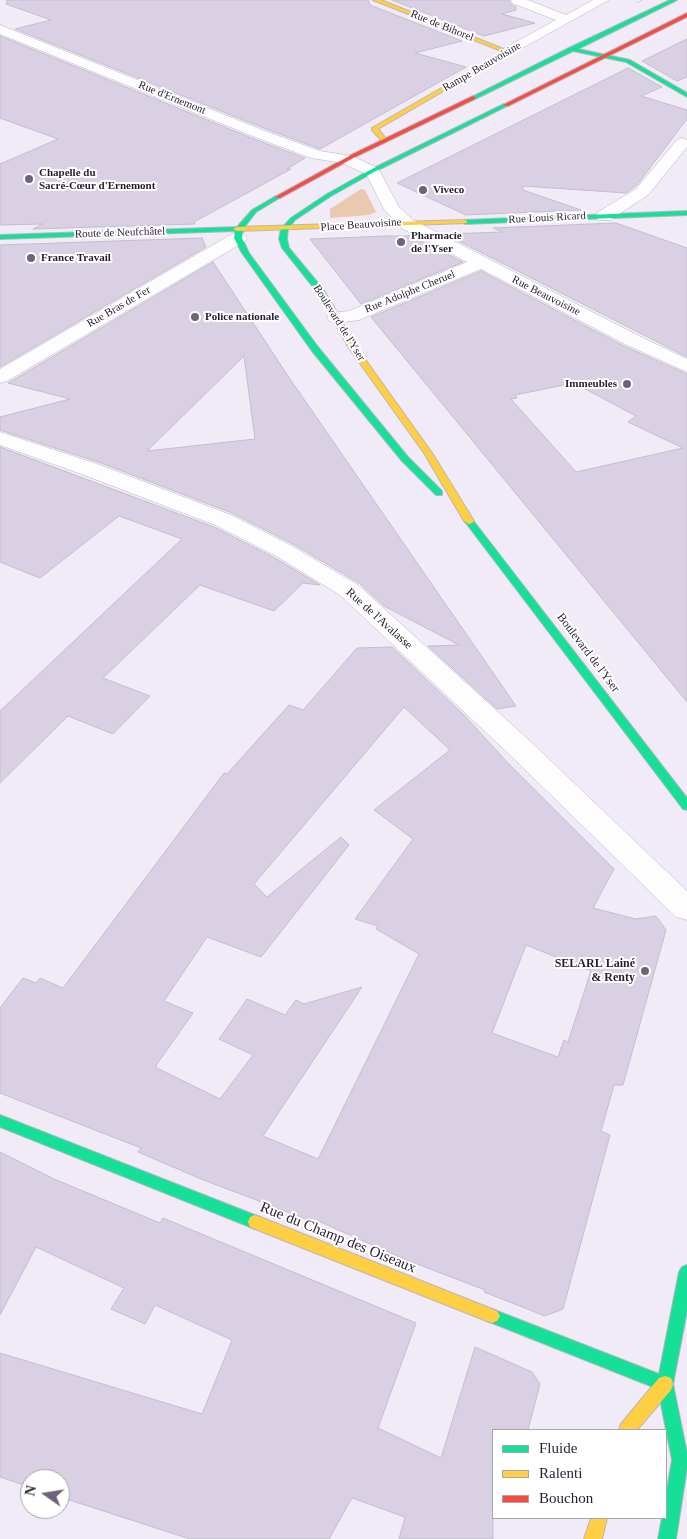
<!DOCTYPE html>
<meta charset="utf-8">
<style>
body{margin:0}
#map{position:relative;width:687px;height:1539px;overflow:hidden;background:#f0ebf7;font-family:"Times New Roman",serif}
canvas{display:block}
.legend{position:absolute;left:492px;top:1429px;width:175px;height:90px;box-sizing:border-box;background:#fff;border:1px solid #a8a5ad;margin:0;padding:6px 9px;list-style:none;font-size:15px;color:#261d32}
.legend li{display:flex;align-items:center;gap:10px;height:25px}
.legend b{width:25px;border:1px solid #a8a5ad}
.north{position:absolute;left:20px;top:1469px;width:50px;height:50px;box-sizing:border-box;background:#fff;border:1px solid #a8a5ad;border-radius:50%;rotate:283deg;font-size:14px;font-weight:700;line-height:20px;text-align:center;color:#261d32}
.north::after{content:'';display:block;margin:auto;width:18px;height:22px;background:#6d6577;clip-path:polygon(50% 0,100% 100%,50% 72%,0 100%)}
</style>
<div id="map">
<canvas width="687" height="1539"></canvas>
<ul class="legend">
<li><b style="height:6px;background:#16e098"></b>Fluide</li>
<li><b style="height:6px;background:#ffcf43"></b>Ralenti</li>
<li><b style="height:6px;background:#f24e42"></b>Bouchon</li>
</ul>
<div class="north">N</div>
</div>
<script>
const context = document.querySelector('canvas').getContext('2d');
context.lineJoin = 'round';
function fillPath(path, color) { context.fillStyle = color; context.fill(path, 'evenodd'); }
const toPath = rows => new Path2D(rows.map(r => 'M' + r).join(''));
function trace(path, color, width, dash) { context.strokeStyle = color; context.lineWidth = width; context.lineCap = dash ? 'butt' : 'round'; context.setLineDash(dash || []); context.stroke(path); }
function label(font, color, halo, rows, align = 'center') {
  context.font = font + ' "Times New Roman",serif'; context.lineWidth = 4; context.setLineDash([]); context.textBaseline = 'middle'; context.strokeStyle = halo; context.fillStyle = color; for (const [text, x, y, turn = 0] of rows) {
    context.save(); context.translate(x, y); context.rotate((+turn || 0) * Math.PI / 180); context.textAlign = isNaN(turn) ? turn : align; if (halo) context.strokeText(text, 0, 0); context.fillText(text, 0, 0); context.restore();
  }
}
fillPath(toPath([
 [361,189,365,190,376,212,369,215,330,218,330,209]
]), '#ebc9b1');
const building = toPath([
 [7,0,368,0,370,5,462,41,415,53,466,67,320,149,266,129,15,29,51,20,6,4,7,0],
 [392,0,509,0,511,5,516,7,516,10,502,14,535,23,484,36,392,0],
 [0,36,254,139,305,158,287,169,291,169,194,222,195,224,33,229,43,224,0,225,0,164,58,139,0,118,0,36],
 [687,39,687,77,677,81,642,61,687,39],
 [628,68,662,87,641,96,687,110,687,119,637,185,626,193,523,186,523,190,581,210,466,215,397,183,628,68],
 [616,223,687,248,687,357,445,234,503,232,493,228,616,223],
 [388,236,411,236,463,262,361,304,310,239,388,236],
 [202,238,206,247,0,367,0,245,202,238],
 [213,262,290,379,516,706,497,709,428,646,459,645,384,606,359,583,293,544,232,513,101,463,0,430,0,417,70,399,8,383,213,262],
 [244,356,255,439,147,451,244,356],
 [481,271,624,346,687,374,687,702,371,317,481,271],
 [574,383,636,416,628,422,683,448,576,472,511,399,517,398,515,395,574,383],
 [0,447,214,527,275,558,320,585,303,583,274,611,200,585,103,678,150,696,113,734,68,716,0,783,0,711,182,539,119,516,40,578,0,562,0,447],
 [392,647,464,715,508,763,614,869,593,908,636,919,656,916,666,930,623,1085,614,1085,601,1131,610,1135,563,1309,545,1316,484,1292,485,1290,404,1259,316,1220,314,1222,201,1179,138,1152,141,1148,0,1093,0,1008,23,978,36,983,40,978,63,988,224,773,227,774,289,705,303,710,357,648,392,647],
 [404,707,450,750,374,810,413,839,355,919,378,926,376,929,419,954,318,1159,263,1136,362,987,304,1004,296,1000,285,1015,247,999,219,1039,253,1055,220,1099,155,1067,193,1013,164,1001,207,937,261,957,349,845,341,837,267,897,254,884,404,707],
 [526,945,591,971,568,1042,564,1040,558,1057,492,1033,526,945],
 [0,1152,54,1179,160,1223,163,1218,416,1323,378,1428,441,1458,475,1347,532,1372,540,1384,528,1430,493,1430,493,1539,399,1539,405,1517,352,1498,329,1539,190,1539,60,1497,60,1479,30,1479,30,1487,0,1477,0,1353,202,1414,232,1340,155,1305,145,1324,111,1309,124,1288,36,1247,0,1315,0,1152]
]);
fillPath(building, '#d9d1e3');
trace(building, '#c3bdcd', 1);
const street = toPath([
 [511,0,528,0,566,15,593,0,609,0,508,56,501,52,503,49,556,20,512,3,511,0],
 [0,25,265,131,320,151,352,156,378,168,399,207,413,220,639,336,687,359,687,372,625,344,481,269,359,320,336,323,329,321,327,317,329,313,349,311,467,262,401,228,384,209,366,174,342,163,311,158,255,137,0,34,0,25],
 [682,138,687,140,687,147,648,195,610,220,598,220,596,216,598,212,636,189,677,140,682,138],
 [238,233,244,234,247,238,244,242,7,381,0,383,0,369,232,234,238,233],
 [0,432,100,465,231,515,292,546,358,585,530,741,687,891,687,920,676,917,510,755,340,595,276,556,215,525,84,475,0,445,0,432]
]);
const fast = toPath([
 [670,0,677,0,578,49,630,60,687,93,687,97,626,62,573,51,475,99,470,98,569,48,670,0],
 [504,104,509,105,374,172,331,196,295,220,288,229,287,239,289,248,323,289,333,306,326,308,317,292,282,248,279,239,281,229,291,218,327,194,370,170,504,104],
 [276,196,281,197,256,212,243,229,242,238,249,253,318,347,408,457,442,491,442,495,436,495,402,461,312,351,242,253,234,238,235,231,0,239,0,235,237,227,252,210,276,196],
 [687,211,687,215,465,224,462,222,465,220,687,211],
 [469,518,472,519,687,798,687,810,683,809,466,523,464,521,469,518],
 [0,1115,260,1217,262,1222,260,1227,255,1229,0,1127,0,1115],
 [687,1265,687,1311,673,1384,687,1453,687,1468,676,1539,658,1539,662,1518,666,1518,666,1495,672,1460,658,1389,487,1321,484,1316,487,1311,492,1309,659,1374,679,1272,682,1267,687,1265]
]);
const slow = toPath([
 [373,0,381,0,511,52,378,129,387,140,382,141,372,130,372,128,504,52,373,0],
 [465,220,467,221,467,223,237,231,233,229,237,227,465,220],
 [326,304,332,304,357,348,432,453,474,521,472,523,469,524,464,521,424,453,349,348,325,306,326,304],
 [255,1215,497,1311,500,1316,497,1321,492,1323,250,1227,248,1222,250,1217,255,1215],
 [665,1376,671,1378,673,1384,671,1390,637,1430,619,1430,621,1424,659,1378,665,1376],
 [591,1518,607,1518,602,1539,584,1539,591,1518]
]);
const jam = toPath([
 [687,13,687,17,508,106,503,105,687,13],
 [473,96,475,97,475,99,357,156,280,198,275,197,353,154,473,96]
]);
trace(street, '#bbb4c3', 1);
trace(fast, '#bbb4c3', 2);
trace(slow, '#bbb4c3', 2);
trace(jam, '#bbb4c3', 2);
fillPath(street, '#fdfcfe');
fillPath(fast, '#16e098');
fillPath(slow, '#ffcf43');
fillPath(jam, '#f24e42');
trace(toPath([
 [637,3,642,0]
]), '#d1cfd3', 1);
for (const [x, y, r, color] of [
 [29,179,5,"#6d6577"],
 [423,190,5,"#6d6577"],
 [401,242,5,"#6d6577"],
 [31,258,5,"#6d6577"],
 [195,317,5,"#6d6577"],
 [627,384,5,"#6d6577"],
 [645,971,5,"#6d6577"]
]) { const dot = new Path2D(); dot.arc(x, y, r, 0, 2 * Math.PI); context.fillStyle = color; context.fill(dot); trace(dot, '#fff', 2); }
label('11px', '#261d32', '#fff', [
 ["Rue de Bihorel",442,26,22],
 ["Rampe Beauvoisine",482,67,-30],
 ["Rue d'Ernemont",172,98,22],
 ["Rue Louis Ricard",547,218,-3],
 ["Place Beauvoisine",361,225,-4],
 ["Route de Neufchâtel",120,233,-2],
 ["Rue Adolphe Cheruel",410,292,-22],
 ["Rue Beauvoisine",546,296,27],
 ["Rue Bras de Fer",119,307,-30],
 ["Boulevard de l'Yser",339,323,58]
]);
label('bold 11px', '#261d32', '#fff', [
 ["Chapelle du",39,173],
 ["Sacré-Cœur d'Ernemont",39,186],
 ["Viveco",433,190],
 ["Pharmacie",411,236],
 ["de l'Yser",411,249],
 ["France Travail",41,258],
 ["Police nationale",205,317],
 ["Immeubles",617,384,"right"]
], 'left');
label('12px', '#261d32', '#fff', [
 ["Rue de l'Avalasse",379,619,42],
 ["Boulevard de l'Yser",588,653,53]
]);
label('bold 12px', '#261d32', '#fff', [
 ["SELARL Lainé",635,964],
 ["& Renty",635,978]
], 'right');
label('15px', '#261d32', '#fff', [
 ["Rue du Champ des Oiseaux",338,1238,22]
]);
</script>
